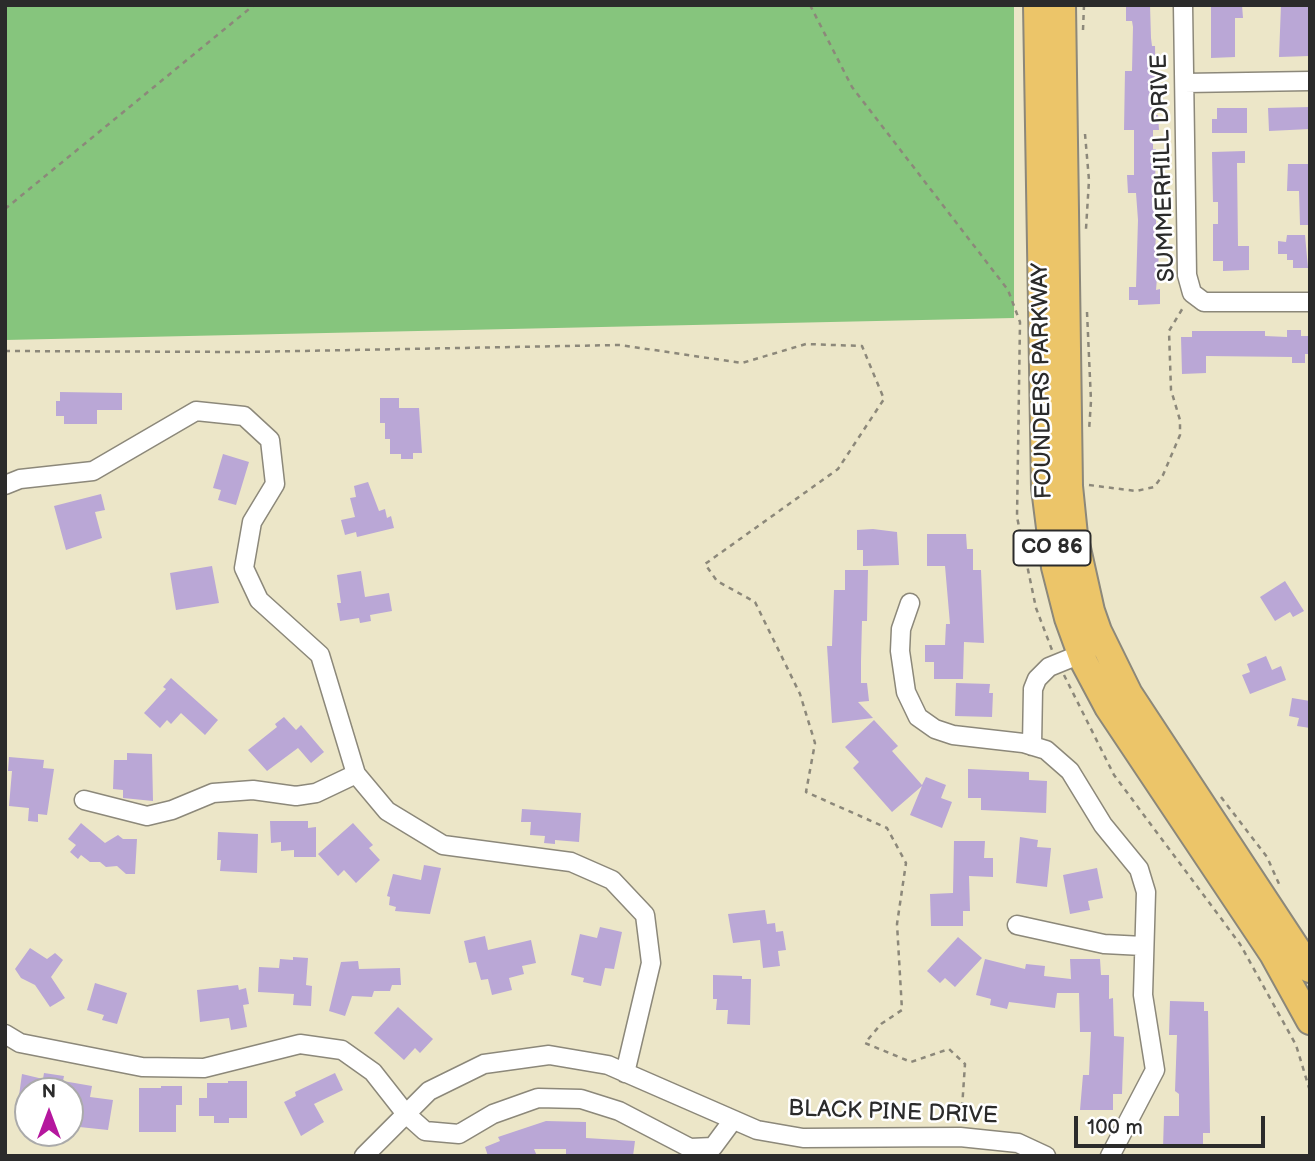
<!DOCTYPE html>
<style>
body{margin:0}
#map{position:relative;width:1315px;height:1161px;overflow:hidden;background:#ece6c8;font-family:"Balsamiq Sans",sans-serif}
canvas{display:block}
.frame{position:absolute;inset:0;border:7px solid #2b2b2b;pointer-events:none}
.north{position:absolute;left:14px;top:1077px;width:70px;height:70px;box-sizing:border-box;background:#fff;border:2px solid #aaa;border-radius:50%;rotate:0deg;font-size:19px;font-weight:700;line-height:28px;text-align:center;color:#2b2b2b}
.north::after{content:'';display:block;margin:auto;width:24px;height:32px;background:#b5179e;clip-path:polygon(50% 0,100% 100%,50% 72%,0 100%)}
.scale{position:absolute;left:1074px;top:1116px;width:191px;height:32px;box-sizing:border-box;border:4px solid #2b2b2b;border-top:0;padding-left:9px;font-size:21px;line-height:24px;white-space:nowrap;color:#2b2b2b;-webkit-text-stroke:5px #fff;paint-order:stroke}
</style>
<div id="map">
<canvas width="1315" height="1161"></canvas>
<div class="frame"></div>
<div class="north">N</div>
<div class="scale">100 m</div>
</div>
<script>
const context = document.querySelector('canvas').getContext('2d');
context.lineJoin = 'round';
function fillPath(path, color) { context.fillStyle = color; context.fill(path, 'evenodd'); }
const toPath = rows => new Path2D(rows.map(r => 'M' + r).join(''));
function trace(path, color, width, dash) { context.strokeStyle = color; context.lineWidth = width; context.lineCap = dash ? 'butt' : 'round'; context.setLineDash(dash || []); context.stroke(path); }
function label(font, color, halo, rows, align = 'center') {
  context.font = font + ' "Balsamiq Sans",sans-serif'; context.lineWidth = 5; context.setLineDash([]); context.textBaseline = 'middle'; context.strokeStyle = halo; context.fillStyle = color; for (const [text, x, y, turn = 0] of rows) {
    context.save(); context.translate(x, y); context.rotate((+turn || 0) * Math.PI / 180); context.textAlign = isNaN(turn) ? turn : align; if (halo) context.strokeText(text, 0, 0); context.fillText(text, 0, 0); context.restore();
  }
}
fillPath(toPath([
 [5,5,1014,5,1014,318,5,340]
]), '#86c57d');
fillPath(toPath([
 [1126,5,1150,5,1151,38,1152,46,1155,46,1156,95,1152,95,1153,115,1158,115,1159,130,1153,130,1153,149,1156,149,1155,184,1157,184,1158,210,1163,210,1163,220,1156,220,1156,234,1155,254,1159,254,1156,290,1160,289,1160,304,1138,305,1138,300,1129,300,1129,287,1136,287,1138,220,1136,193,1128,193,1127,175,1134,175,1134,130,1124,130,1125,71,1132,71,1133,27,1132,21,1126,21],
 [1211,5,1242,5,1243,18,1235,18,1235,57,1211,58],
 [1281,5,1310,5,1309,56,1279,57],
 [1310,107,1310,129,1269,131,1268,108],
 [1217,108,1247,108,1247,133,1212,133,1212,119,1217,119],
 [1245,151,1245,163,1237,163,1238,246,1249,246,1249,270,1223,271,1223,261,1213,261,1213,224,1218,224,1218,202,1213,202,1212,152],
 [1288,164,1310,164,1310,225,1300,225,1299,191,1287,191],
 [1287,235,1305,235,1308,268,1293,268,1293,260,1287,260,1287,254,1278,254,1278,241,1286,242],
 [1287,330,1301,330,1301,336,1310,336,1310,354,1305,354,1305,363,1292,363,1292,357,1206,356,1206,373,1182,374,1181,337,1192,337,1192,331,1265,331,1265,336,1287,337],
 [60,392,122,393,122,410,97,410,97,424,64,424,64,416,56,416,56,401,60,401],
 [380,398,399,398,399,408,419,408,422,453,413,453,413,459,401,459,401,454,390,454,390,439,385,439,385,423,380,423],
 [223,454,249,462,236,505,218,500,221,490,213,488],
 [368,482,379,511,385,509,387,518,391,516,394,528,357,537,356,532,345,535,341,520,355,517,350,498,356,497,354,486],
 [101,494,105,510,95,512,102,538,66,550,54,506],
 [873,529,897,532,899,565,863,566,863,550,857,550,857,530],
 [927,534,966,534,967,549,973,549,973,570,981,570,984,643,964,642,963,679,934,679,934,662,925,662,925,645,945,645,946,624,950,624,945,566,927,566],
 [212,566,219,603,176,610,170,573],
 [845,570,868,570,867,621,862,621,861,661,861,683,867,683,869,701,858,702,873,718,832,723,827,646,832,646,834,590,845,590],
 [361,571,365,597,389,593,392,611,370,615,371,621,360,623,359,618,340,621,337,603,341,603,337,575],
 [1285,581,1304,611,1293,617,1290,612,1275,621,1260,597],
 [1266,656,1272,670,1281,666,1286,680,1250,694,1242,675,1250,672,1247,664],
 [171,678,218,720,205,735,181,713,171,724,167,720,160,728,144,713,166,689,163,687],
 [956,683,990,684,989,693,993,693,992,717,955,716],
 [1292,698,1310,701,1310,728,1297,726,1299,718,1289,716],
 [284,717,296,730,301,725,324,752,311,763,298,748,267,771,248,750,277,727,275,724],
 [874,720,898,746,892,751,922,785,926,777,946,785,941,798,952,802,942,828,910,815,922,786,892,812,853,768,859,762,845,747],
 [127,753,152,754,153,801,123,798,123,790,113,789,114,760,127,760],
 [9,757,44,760,43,768,54,769,47,815,38,814,38,822,28,821,29,808,9,806,12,771,8,771],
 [968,769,1029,772,1029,780,1047,781,1046,813,981,810,981,798,968,798],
 [522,809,581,813,579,842,555,840,555,844,544,843,545,836,530,835,531,822,521,822],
 [270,821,308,821,308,828,316,827,316,857,294,857,294,850,281,851,281,842,271,843],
 [81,823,105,843,118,835,123,839,137,839,135,874,126,874,117,866,106,867,100,862,90,862,81,855,78,859,70,852,76,845,68,839],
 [353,823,373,845,369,848,380,860,356,883,344,870,338,876,318,854],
 [218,832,258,834,257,873,220,871,221,860,217,860],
 [1020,837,1038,840,1037,847,1051,848,1047,887,1016,883],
 [954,841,985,841,984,858,993,858,993,877,969,876,970,911,963,911,963,926,931,926,930,894,953,893],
 [424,865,441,868,430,914,395,911,396,907,389,905,390,897,387,896,393,874,421,880],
 [1097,868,1103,898,1088,901,1090,910,1070,914,1063,875],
 [765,910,767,924,775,923,776,932,783,931,786,950,778,951,780,966,763,968,760,940,733,943,728,914],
 [600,927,622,932,614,969,605,968,601,986,583,982,584,978,571,975,580,934,597,938],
 [485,936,488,950,531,940,536,963,522,966,524,974,509,978,512,990,492,995,488,979,481,980,476,962,469,963,464,941],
 [958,937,982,958,955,987,945,978,940,983,927,971],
 [30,948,47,959,55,953,63,960,51,977,65,998,50,1007,35,985,21,978,15,969],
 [293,957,308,958,306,985,312,986,311,1006,293,1005,294,994,258,992,259,967,279,968,280,959,293,960],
 [985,959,1025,969,1026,964,1045,966,1044,976,1071,979,1070,959,1100,959,1101,975,1109,975,1109,999,1113,998,1114,1036,1124,1037,1122,1094,1113,1094,1113,1110,1080,1110,1083,1075,1089,1075,1091,1032,1080,1032,1079,993,1057,993,1055,1008,1009,1002,1007,1009,990,1005,991,999,976,995],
 [358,961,359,969,400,968,401,985,392,985,390,991,374,991,372,997,352,996,345,1016,329,1011,341,962],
 [713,975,742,976,742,979,751,979,750,1025,727,1024,728,1010,716,1010,717,999,713,999],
 [95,983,127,993,117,1024,102,1020,104,1015,87,1010],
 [238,985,239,990,246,988,249,1004,243,1005,247,1027,231,1030,229,1018,200,1022,197,990],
 [1170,1001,1204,1002,1204,1011,1208,1011,1210,1133,1203,1133,1203,1148,1163,1148,1164,1116,1179,1116,1179,1094,1175,1091,1177,1035,1169,1035],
 [398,1007,433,1039,420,1053,415,1048,404,1060,374,1033],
 [44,1073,64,1076,63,1081,92,1086,90,1097,113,1100,108,1130,70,1126,73,1091,28,1091,28,1112,17,1110,22,1074,43,1079],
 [335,1073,343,1090,314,1104,324,1122,301,1136,284,1102,296,1096,295,1092],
 [228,1081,247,1081,247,1118,229,1118,229,1123,214,1123,214,1116,199,1116,199,1098,207,1098,207,1083,228,1083],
 [161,1086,182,1086,182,1105,176,1105,176,1132,139,1132,139,1088,161,1088],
 [546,1121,586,1122,586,1138,635,1141,633,1156,566,1156,566,1149,534,1149,537,1156,488,1156,485,1147,500,1141,498,1137]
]), '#baa7d6');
const minor = toPath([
 [1183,5,1187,275,1192,293,1204,302,1310,302],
 [1185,83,1310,81],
 [5,485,20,479,93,471,196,411,244,416,270,440,275,484,252,522,244,568,259,600,320,655,356,774,387,811,443,845,571,862,612,880,645,915,651,963,625,1073],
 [910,603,901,629,900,651,906,692,918,717,935,729,953,735,1023,743,1046,750,1070,771,1103,825,1139,869,1146,892,1143,995,1155,1070,1110,1156],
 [1032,746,1033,689,1037,679,1049,667,1081,654],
 [84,800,147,816,172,810,213,793,253,790,296,796,316,793,356,774],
 [1017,925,1104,944,1143,946],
 [5,1034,20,1043,142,1067,204,1068,300,1044,342,1050,373,1072,406,1114,425,1131,459,1134,493,1114,538,1098,581,1099,619,1111,690,1148,713,1147,733,1120],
 [364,1156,429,1091,484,1064,549,1055,608,1065,757,1130,803,1138,960,1137,1018,1143,1046,1156]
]);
const highway = toPath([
 [1037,5,1045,488,1055,567,1068,618,1084,662,1108,707,1273,954,1310,1021],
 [1062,5,1069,486,1074,535,1091,611,1098,631,1129,694,1310,969]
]);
trace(minor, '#8c887a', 21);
trace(highway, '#8c887a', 30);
trace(toPath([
 [810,5,852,87,1008,290,1020,322,1017,517,1036,608,1052,650],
 [1083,30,1084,5],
 [1085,134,1089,180,1086,229],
 [5,209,254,5],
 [1087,312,1091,401,1089,431],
 [5,351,245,352,620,345,742,363,806,344,862,346,884,399,838,469,705,564,717,581,755,602,800,694,815,743,806,792,887,828,906,863,897,924,902,1010,881,1024,865,1043,911,1062,949,1049,965,1064,961,1123],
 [1089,485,1136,491,1154,487,1163,475,1180,435,1180,420,1171,390,1169,331,1184,306],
 [1064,675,1114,775,1240,944,1296,1045,1310,1091],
 [1221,797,1267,857,1279,884]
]), '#8c887a', 2.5, [5, 5]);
trace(minor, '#fff', 18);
trace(highway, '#ecc569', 26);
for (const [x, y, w] of [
 [1052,548,77]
]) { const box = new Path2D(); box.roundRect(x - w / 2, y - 17.5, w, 35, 5); context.fillStyle = '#fff'; context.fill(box); trace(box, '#2b2b2b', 2); }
label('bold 21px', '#2b2b2b', null, [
 ["CO 86",1052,548]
]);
label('23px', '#2b2b2b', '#fff', [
 ["SUMMERHILL DRIVE",1164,168,-92],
 ["FOUNDERS PARKWAY",1043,381,-91],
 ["BLACK PINE DRIVE",893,1113,2]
]);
</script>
